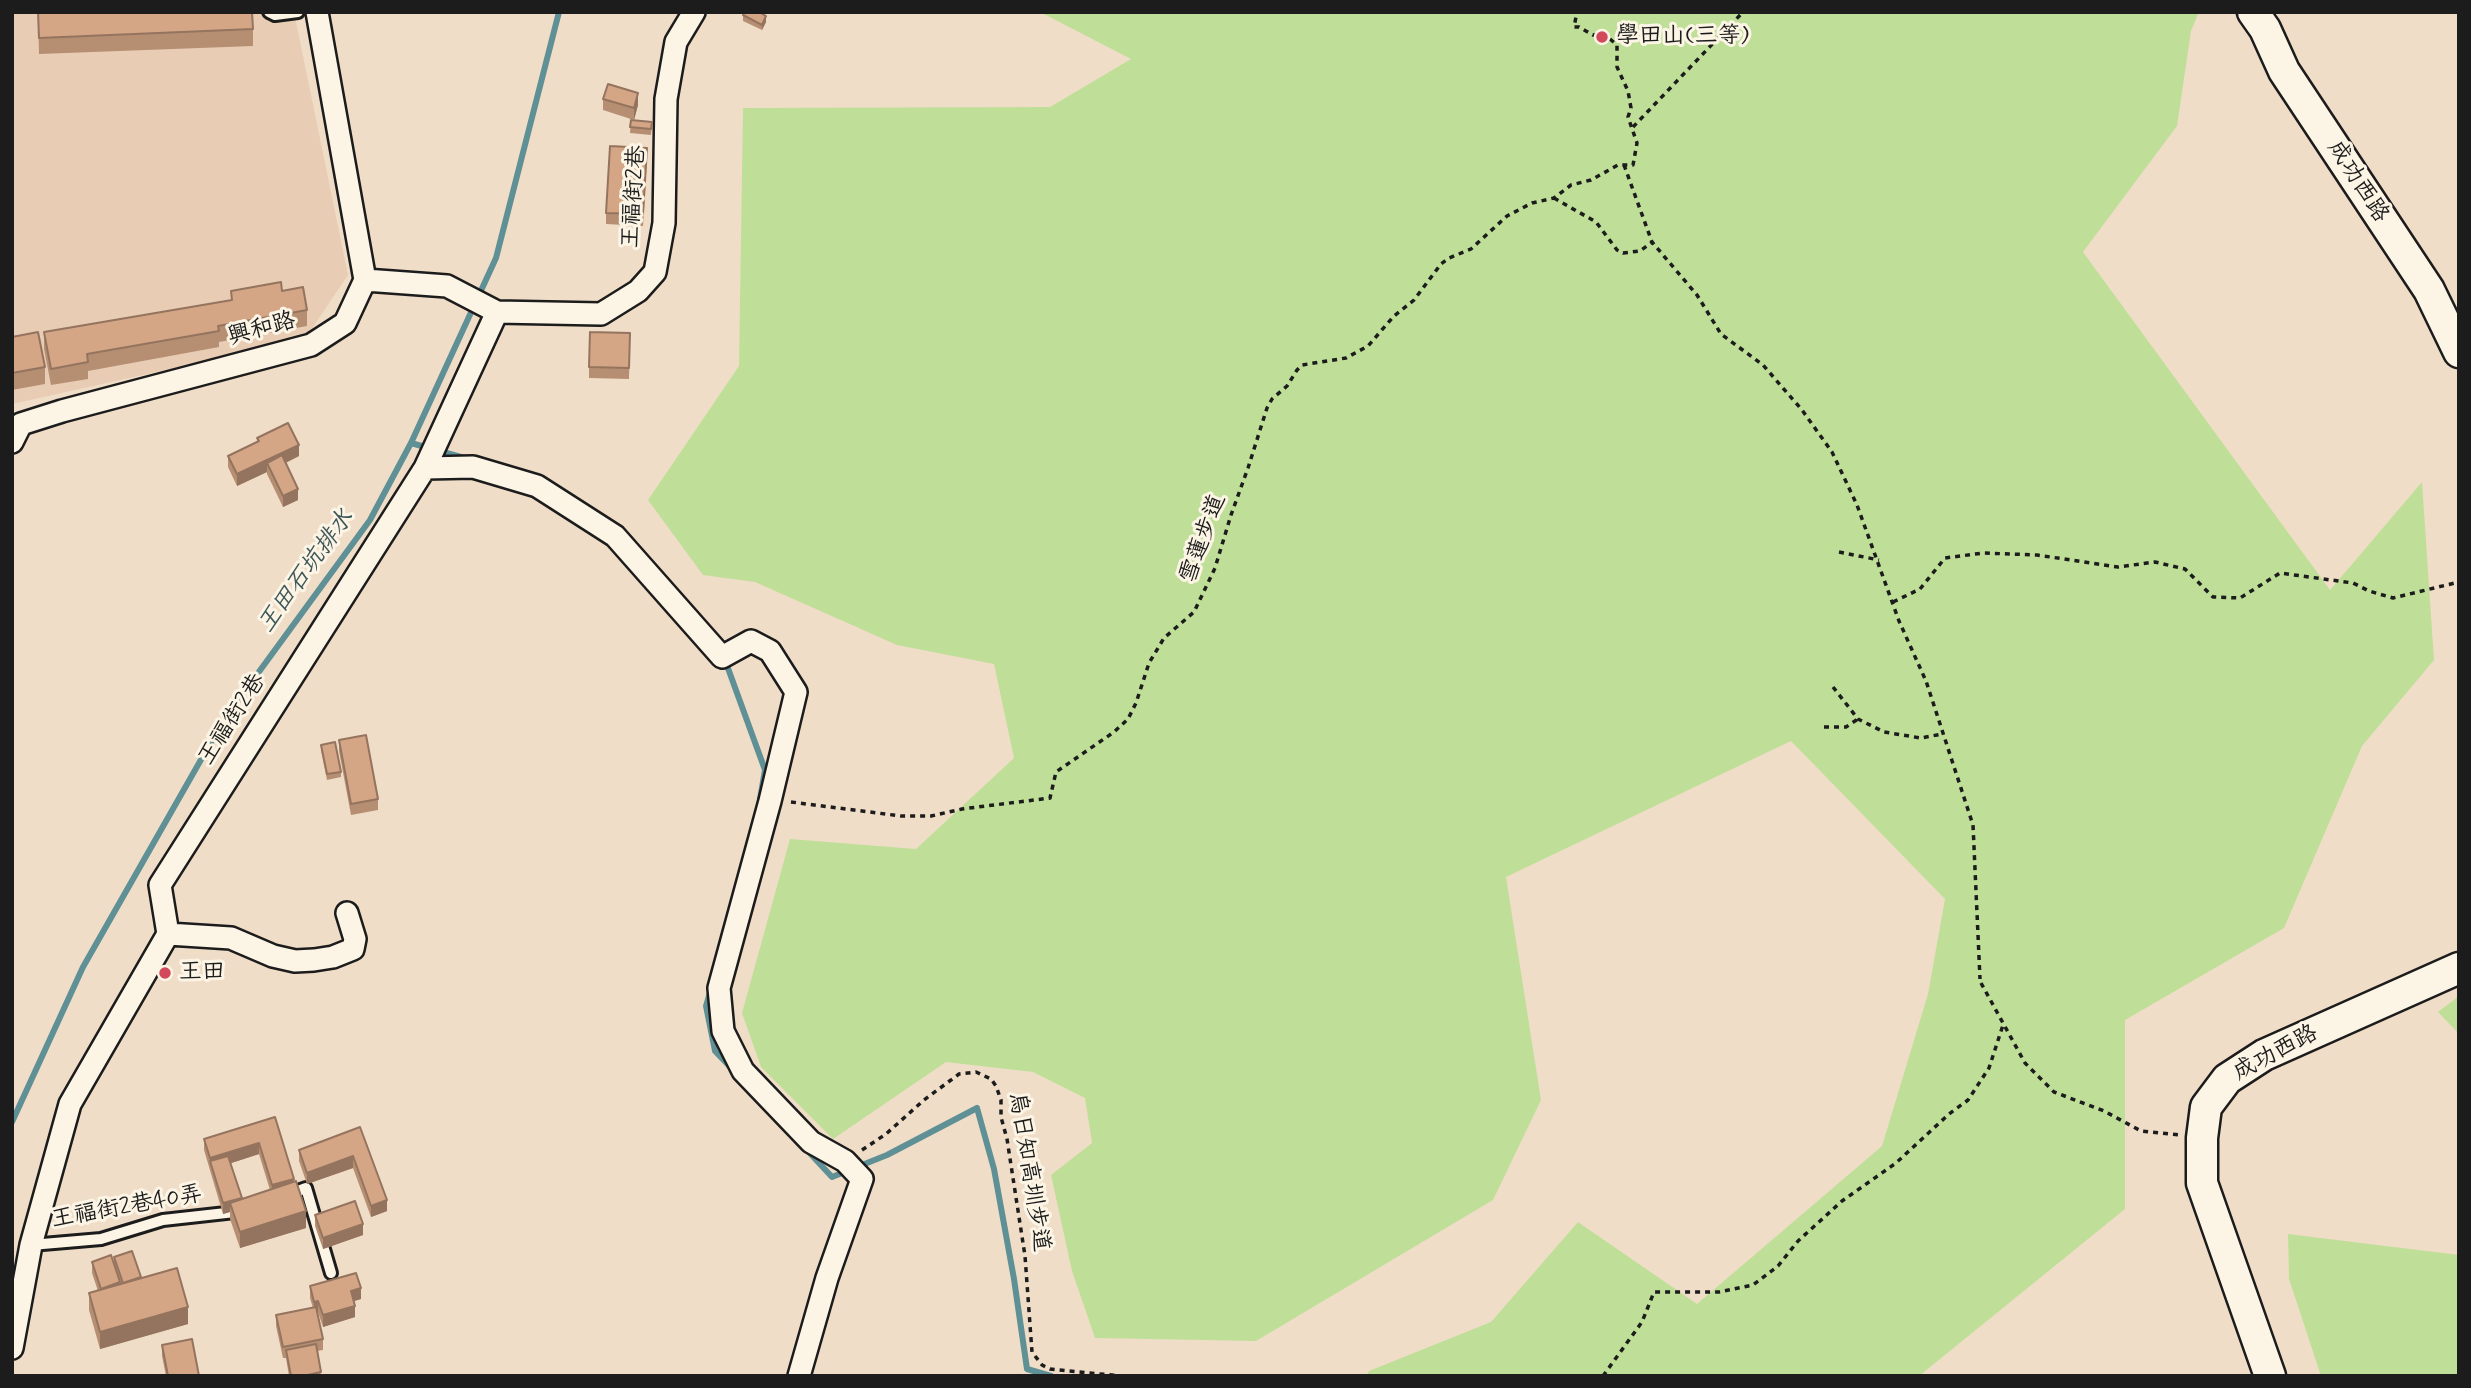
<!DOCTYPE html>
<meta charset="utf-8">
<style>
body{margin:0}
#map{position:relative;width:2471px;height:1388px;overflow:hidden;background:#f0ddc8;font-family:Mynerve,sans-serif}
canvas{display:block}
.frame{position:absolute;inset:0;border:14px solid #1c1c1c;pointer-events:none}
</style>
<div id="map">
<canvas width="2471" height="1388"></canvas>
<div class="frame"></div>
</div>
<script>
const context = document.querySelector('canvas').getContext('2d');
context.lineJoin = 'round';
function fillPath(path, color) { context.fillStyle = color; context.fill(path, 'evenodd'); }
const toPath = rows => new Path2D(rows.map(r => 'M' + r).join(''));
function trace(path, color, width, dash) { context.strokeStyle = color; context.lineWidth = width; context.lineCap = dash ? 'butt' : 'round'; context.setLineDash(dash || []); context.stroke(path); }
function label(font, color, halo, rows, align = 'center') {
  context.font = font + ' Mynerve,"LXGW WenKai TC",sans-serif'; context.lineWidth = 6; context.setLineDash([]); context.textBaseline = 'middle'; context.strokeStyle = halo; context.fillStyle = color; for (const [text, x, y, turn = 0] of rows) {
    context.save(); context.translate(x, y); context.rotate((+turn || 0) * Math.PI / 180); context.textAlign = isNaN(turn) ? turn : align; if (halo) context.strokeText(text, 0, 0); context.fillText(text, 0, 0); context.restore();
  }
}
fillPath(toPath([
 [12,12,294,12,348,275,305,339,12,404]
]), '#e8ccb4');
fillPath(toPath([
 [1040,12,2199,12,2191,31,2177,126,2083,252,2330,590,2422,482,2434,660,2362,746,2284,928,2125,1020,2125,1209,1919,1376,1366,1376,1369,1371,1491,1322,1578,1222,1697,1304,1882,1146,1928,994,1945,899,1791,741,1506,877,1541,1100,1493,1200,1256,1341,1095,1338,1072,1271,1051,1175,1092,1143,1085,1098,1033,1072,946,1062,833,1139,761,1067,742,1013,790,839,916,849,1014,758,994,664,897,645,755,582,703,575,648,500,739,366,743,108,1050,107,1131,59],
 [2459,996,2459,1034,2438,1012],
 [2288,1234,2459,1255,2459,1376,2321,1376,2289,1279]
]), '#bfdf98');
trace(toPath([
 [411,443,468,459],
 [725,660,765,770,760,799],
 [711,989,706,1006,715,1051,734,1071],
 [12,1122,83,967,223,721,370,520,411,443,496,258,559,12],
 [805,1148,832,1177,847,1171],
 [857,1167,887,1155,977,1108,994,1169,1014,1279,1027,1369,1051,1376]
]), '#5f9095', 6);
const lane = toPath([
 [269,12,275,15,298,12],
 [287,1195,306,1188,331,1273],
 [31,1245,101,1239,163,1220,235,1212]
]);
const street = toPath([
 [365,280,447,286,497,312],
 [12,442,21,424,62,411,311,345,345,323,365,280,317,12],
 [425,468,473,467,537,486,615,536,722,657,751,641,770,651,796,692,770,801,719,988,723,1031,743,1071,811,1142,845,1161,862,1179,827,1278,799,1376],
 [168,934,231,938,273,956,295,961,314,960,333,957,353,949,355,939,347,913],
 [12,1348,31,1245,70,1104,168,934,160,885,425,468,497,312,601,314,638,291,655,272,664,223,666,99,676,42,694,12]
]);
const secondary = toPath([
 [2253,12,2265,29,2284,71,2429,290,2459,352],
 [2270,1376,2202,1183,2202,1138,2206,1107,2227,1079,2264,1055,2459,968]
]);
trace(lane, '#1c1c1c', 16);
trace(street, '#1c1c1c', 26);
trace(secondary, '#1c1c1c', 35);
trace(toPath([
 [1633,127,1743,12],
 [1624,165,1652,242,1697,295,1721,334,1763,365,1802,410,1832,452,1857,505,1899,621,1926,681,1973,825,1980,979],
 [1554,198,1596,222,1617,250,1623,253,1640,251,1651,243],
 [1839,552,1879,560],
 [1893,602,1920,589,1945,558,1983,553,2037,555,2118,567,2155,562,2185,569,2213,597,2240,598,2280,573,2353,583,2369,591,2393,598,2459,582],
 [1833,687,1858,719,1884,732,1921,738,1942,734],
 [1824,727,1846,727,1858,719],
 [791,802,901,816,931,816,962,809,1050,798,1056,772,1114,732,1128,719,1136,703,1149,663,1164,638,1194,612,1215,568,1231,515,1248,468,1267,408,1272,399,1287,386,1297,370,1302,365,1346,358,1368,346,1394,316,1414,300,1441,264,1449,258,1471,249,1507,216,1532,203,1554,198,1571,185,1591,180,1618,165,1633,165,1637,143,1628,117,1631,108,1628,91,1617,67,1617,45,1603,33,1593,35,1579,27,1574,27,1577,12],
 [1981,983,2025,1063,2054,1092,2104,1111,2141,1131,2180,1135],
 [862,1150,886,1134,924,1100,959,1074,976,1072,991,1079,996,1086,1001,1100,1001,1117,1007,1139,1025,1256,1032,1352,1042,1365,1050,1369,1121,1376],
 [1603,1376,1642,1322,1654,1292,1719,1292,1753,1285,1778,1266,1798,1241,1842,1201,1896,1163,1949,1114,1968,1100,1989,1068,2003,1025]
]), '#1c1c1c', 3.5, [5, 5]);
trace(lane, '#fcf5e5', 10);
trace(street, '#fcf5e5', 21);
trace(secondary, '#fcf5e5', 30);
fillPath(toPath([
 [38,12,253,29,253,46,39,54],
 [743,15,766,22,762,30,743,21],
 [603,99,638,105,634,120,603,110],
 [631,120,652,122,651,135,630,133],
 [647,159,643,226,606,224,606,213],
 [231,291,282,291,307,310,307,326,219,342,219,347,88,371,88,379,51,385,44,349,44,332,231,300],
 [630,333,629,379,589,378,589,367],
 [12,337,45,367,45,384,12,390],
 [257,438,299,456,286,463,298,500,283,507,267,474,267,472,237,486,228,467,228,456,257,442],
 [339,740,378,799,378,810,351,815,339,751],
 [321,745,341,772,341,777,327,780,321,750],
 [275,1117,294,1182,306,1228,240,1248,230,1219,230,1212,223,1214,204,1150,204,1139],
 [259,1154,270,1190,242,1199,231,1163],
 [360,1127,387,1211,371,1217,353,1168,307,1184,299,1161,299,1150],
 [315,1215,363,1235,323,1249,315,1226],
 [114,1257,141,1279,188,1324,100,1349,89,1310,89,1293,98,1291,92,1273,92,1262,114,1264],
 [310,1286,361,1299,354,1301,355,1317,323,1327,318,1312,317,1312,323,1339,323,1350,317,1351,321,1376,289,1376,286,1358,283,1358,276,1326,276,1315,313,1308,310,1298],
 [162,1345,199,1376,166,1376,162,1356]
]), '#b68f73');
fillPath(toPath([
 [766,16,766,22,762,30,762,25],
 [638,93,638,105,634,120,634,108],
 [299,445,299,456,270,470,267,463,267,472,237,486,237,474],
 [298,489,298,500,283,507,283,496],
 [259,1143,259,1154,213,1169,210,1161,210,1169,210,1158],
 [353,1156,353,1168,307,1184,307,1173],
 [294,1179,294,1190,272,1197,272,1185],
 [242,1198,242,1209,230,1203,230,1212,223,1214,223,1203],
 [387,1200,387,1211,371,1217,371,1206],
 [306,1211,306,1228,240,1248,240,1232],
 [363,1224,363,1235,323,1249,323,1238],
 [361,1288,361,1299,351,1302,351,1291],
 [318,1301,318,1312,314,1313,314,1302],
 [355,1306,355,1317,323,1327,323,1315],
 [188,1307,188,1324,100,1349,100,1332]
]), '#94745e');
const building = toPath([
 [38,12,252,12,253,29,39,38,38,12],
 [745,12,759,12,766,16,762,25,743,15,745,12],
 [608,84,638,93,634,108,603,99,608,84],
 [631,120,652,122,651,129,630,127,631,120],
 [610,146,647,148,643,214,606,213,610,146],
 [281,282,282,291,303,287,307,310,218,326,219,331,87,354,88,362,51,369,44,332,232,300,231,291,281,282],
 [38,332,45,367,12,373,12,337,38,332],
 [590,332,630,333,629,368,589,367,590,332],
 [288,423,299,445,237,474,228,456,259,441,257,438,288,423],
 [282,455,298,489,283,496,267,463,282,455],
 [366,735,378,799,351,804,339,740,366,735],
 [335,742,341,772,327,774,321,745,335,742],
 [275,1117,294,1179,272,1185,259,1143,210,1158,204,1139,275,1117],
 [360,1127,387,1200,371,1206,353,1156,307,1173,299,1150,360,1127],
 [228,1156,242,1198,223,1203,210,1161,228,1156],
 [296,1181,306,1211,240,1232,230,1203,296,1181],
 [355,1201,363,1224,323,1238,315,1215,355,1201],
 [132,1251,141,1277,123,1283,114,1257,132,1251],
 [111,1255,120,1282,101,1289,92,1262,111,1255],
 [177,1268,188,1307,100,1332,89,1293,177,1268],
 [356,1273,361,1288,351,1291,355,1306,323,1315,318,1301,314,1302,310,1286,356,1273],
 [316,1307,323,1339,283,1347,276,1315,316,1307],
 [192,1339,199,1376,168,1376,162,1345,192,1339],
 [316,1344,321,1372,303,1376,291,1376,286,1350,316,1344]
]);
fillPath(building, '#d4a686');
trace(building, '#94745e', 2);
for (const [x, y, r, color] of [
 [1602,37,7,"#d1495b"],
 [165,973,7,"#d1495b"]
]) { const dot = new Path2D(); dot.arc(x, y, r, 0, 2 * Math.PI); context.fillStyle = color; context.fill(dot); trace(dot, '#fcf5e5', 2.5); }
label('23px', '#1c1c1c', '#fcf5e5', [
 ["學田山(三等)",1616,37],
 ["王田",179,973]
], 'left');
label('23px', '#1c1c1c', '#fcf5e5', [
 ["成功西路",2357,182,57],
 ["王福街2巷",635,197,-86],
 ["興和路",262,330,-15],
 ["雪蓮步道",1204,539,-70],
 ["王福街2巷",233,720,-57],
 ["成功西路",2276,1054,-28],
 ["烏日知高圳步道",1028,1172,81],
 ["王福街2巷40弄",127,1208,-10]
]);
label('italic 24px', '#3e5658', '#fcf5e5', [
 ["王田石坑排水",307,572,-54]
]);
</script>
